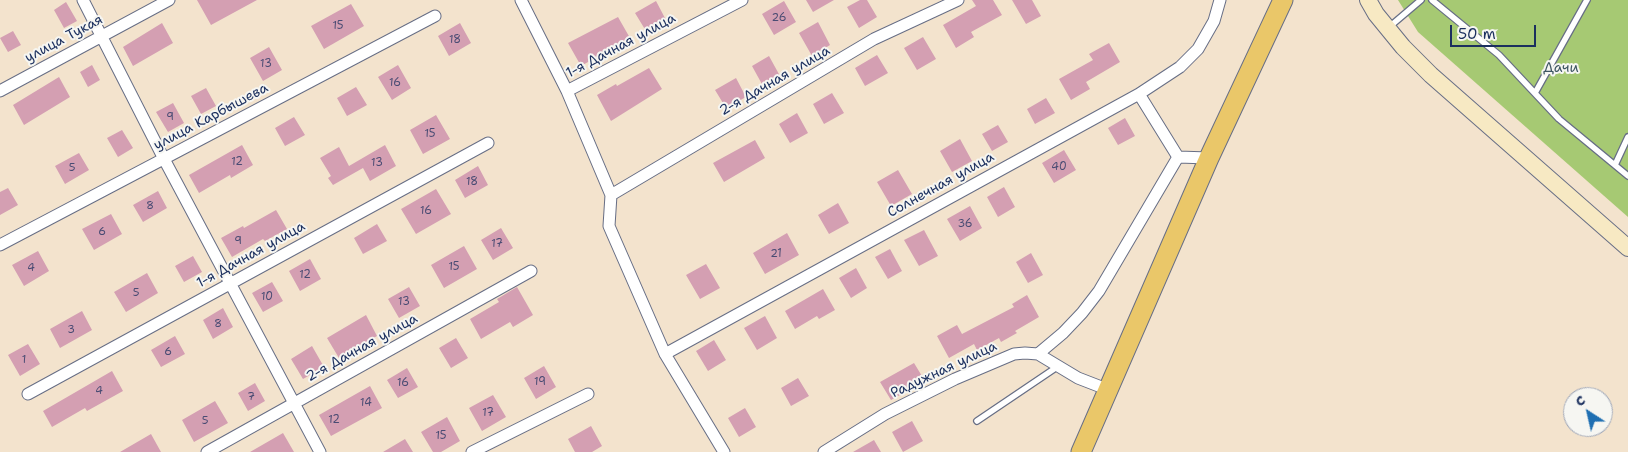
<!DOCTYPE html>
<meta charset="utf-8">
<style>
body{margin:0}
#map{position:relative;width:1628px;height:452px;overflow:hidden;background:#f3e3cd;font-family:"Shantell Sans",sans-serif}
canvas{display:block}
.north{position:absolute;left:1563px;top:387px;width:50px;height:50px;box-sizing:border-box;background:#f6f6f2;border:1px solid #9ea6b7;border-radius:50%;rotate:325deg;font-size:14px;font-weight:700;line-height:20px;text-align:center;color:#1b2f5e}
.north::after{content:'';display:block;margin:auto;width:18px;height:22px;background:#1f6fb2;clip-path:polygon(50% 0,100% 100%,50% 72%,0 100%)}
.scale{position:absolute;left:1450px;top:25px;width:86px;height:22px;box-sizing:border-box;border:2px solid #1b2f5e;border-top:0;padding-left:6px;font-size:15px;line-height:18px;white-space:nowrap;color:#1b2f5e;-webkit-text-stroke:4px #f6f6f2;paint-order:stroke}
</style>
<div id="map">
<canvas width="1628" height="452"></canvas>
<div class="north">С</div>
<div class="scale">50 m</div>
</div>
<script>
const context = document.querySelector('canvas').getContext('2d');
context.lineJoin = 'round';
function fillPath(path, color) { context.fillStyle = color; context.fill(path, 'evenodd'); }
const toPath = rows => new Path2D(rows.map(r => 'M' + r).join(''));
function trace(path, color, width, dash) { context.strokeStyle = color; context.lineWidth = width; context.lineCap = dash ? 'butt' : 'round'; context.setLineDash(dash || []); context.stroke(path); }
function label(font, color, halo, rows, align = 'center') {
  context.font = font + ' "Shantell Sans",sans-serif'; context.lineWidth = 4; context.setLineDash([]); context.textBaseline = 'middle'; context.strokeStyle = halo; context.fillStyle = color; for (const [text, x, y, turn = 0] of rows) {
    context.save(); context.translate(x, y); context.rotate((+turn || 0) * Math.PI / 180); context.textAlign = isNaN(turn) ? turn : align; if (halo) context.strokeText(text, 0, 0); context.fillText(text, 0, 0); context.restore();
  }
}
fillPath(toPath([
 [1398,0,1628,0,1628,217,1418,32]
]), '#a6c973');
fillPath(toPath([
 [197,0,257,0,211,25],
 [806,0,834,0,813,12],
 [860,0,867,0,877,17,859,28,847,7],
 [972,0,993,0,1002,15,971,32,974,37,956,48,943,25,976,6],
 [1012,0,1032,0,1041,16,1026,24],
 [656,1,666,20,646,31,635,13],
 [784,1,796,22,774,35,762,14],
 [66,2,77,21,64,28,54,10],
 [351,4,364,26,324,49,311,26],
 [618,17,630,38,581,66,568,43],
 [818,22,830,45,812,56,799,33],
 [162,23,173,43,133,66,123,47],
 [460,23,471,43,449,56,438,36],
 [13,31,21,45,8,52,0,38],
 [923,37,936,59,917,70,904,48],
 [1109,43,1120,62,1086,82,1090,89,1071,100,1059,79,1093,60,1089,54],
 [269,47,282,70,263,81,250,58],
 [877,55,888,73,865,86,855,68],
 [769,56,780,76,763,86,752,66],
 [92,65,100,80,88,87,80,72],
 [398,65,411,88,392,100,378,77],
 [649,68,662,89,611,121,597,95,616,84,617,86],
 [59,77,70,97,24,125,13,105],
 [736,78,746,97,726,108,715,90],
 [356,87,367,105,347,116,337,98],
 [206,88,216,106,201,114,191,96],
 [832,93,844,113,824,124,813,104],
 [1046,98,1055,113,1035,124,1027,109],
 [173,103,184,123,168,132,156,112],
 [797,113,808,133,790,143,779,124],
 [436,115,450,139,423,154,410,130],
 [294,117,305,135,285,146,275,128],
 [1125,118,1135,136,1118,145,1108,128],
 [998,125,1008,142,992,151,982,134],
 [122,130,133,148,118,157,107,138],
 [960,139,972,161,952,172,940,151],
 [755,140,765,158,724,182,713,163],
 [242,145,253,165,231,178,230,175,199,193,189,175],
 [385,145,396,166,370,181,363,168,333,185,328,178,331,176,320,158,339,147,349,166],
 [1064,150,1076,170,1054,183,1042,163],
 [79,153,89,170,65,184,55,166],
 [478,166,488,185,465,198,455,180],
 [898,170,912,194,891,206,877,182],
 [1004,187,1015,207,998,217,987,197],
 [8,188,18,205,0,215,0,192],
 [436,189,451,214,416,234,401,209],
 [158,191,167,208,143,222,133,205],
 [838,203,849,223,829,234,818,215],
 [970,206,982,228,960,241,947,219],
 [276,210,287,229,265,241,263,239,232,257,221,238,243,226,244,228],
 [111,214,122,234,94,250,82,229],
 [377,224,387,241,363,254,354,238],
 [501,228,513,248,493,260,481,240],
 [924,230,938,256,919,266,904,240],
 [787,233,799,255,765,274,753,253],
 [464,246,477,269,444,288,431,265],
 [890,249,902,271,888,279,875,257],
 [38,251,49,271,24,286,12,265],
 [1031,253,1043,275,1028,283,1016,262],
 [193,256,202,272,184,282,175,266],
 [310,259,321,279,300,291,289,271],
 [706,264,720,288,700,299,686,275],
 [856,268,867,288,851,298,839,278],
 [147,273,158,293,126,312,114,292],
 [272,282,283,301,263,312,252,293],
 [409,287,420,306,399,318,388,299],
 [517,287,533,315,513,327,510,322,481,339,470,319,499,302,497,299],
 [823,289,835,310,819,319,817,316,795,329,785,311],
 [1027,295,1039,317,1015,331,1017,333,1001,342,999,338,977,350,974,344,949,358,937,336,957,325,962,334,1014,307,1012,304],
 [223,308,233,327,213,339,203,320],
 [82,311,92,330,60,348,50,329],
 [366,315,377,336,339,358,327,338],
 [765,316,777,338,757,350,744,328],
 [175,336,185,354,161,367,151,350],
 [456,338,468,358,451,368,439,348],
 [714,340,726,360,708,371,696,351],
 [28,344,40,364,20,376,8,355],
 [312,346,324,367,303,379,291,359],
 [914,363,925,381,891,400,880,382],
 [544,366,556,387,536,399,524,378],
 [407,368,418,387,398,398,387,380],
 [112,371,123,391,87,411,85,408,52,427,43,411],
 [798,378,809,396,791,406,781,388],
 [255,383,265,401,248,411,238,393],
 [370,386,382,408,331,436,319,415],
 [493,395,506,417,482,431,469,408],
 [215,401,228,423,194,442,182,420],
 [745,408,756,427,739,437,728,418],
 [447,417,460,441,441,452,433,452,421,432],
 [912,421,923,441,903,452,892,432],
 [591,426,602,446,592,452,575,452,568,439],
 [283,433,294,452,250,452],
 [151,434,161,452,120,452],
 [405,439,413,452,383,452],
 [874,440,881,452,853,452]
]), '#d49fb2');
const lane = toPath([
 [1432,0,1499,55,1559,119,1628,176],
 [1388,28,1421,0],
 [1535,93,1587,0],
 [1615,165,1628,137],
 [977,421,1057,367]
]);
const street = toPath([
 [83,0,164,159,320,452],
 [521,0,567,91,611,195,609,226,665,354,724,452],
 [0,91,169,0],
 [567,91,742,0],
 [1139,94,1180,67,1198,49,1214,21,1220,0],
 [611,195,874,39,958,0],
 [0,245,435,16],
 [665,354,1139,94,1178,157,1209,158],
 [1038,354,1063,333,1082,313,1099,291,1178,157],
 [28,394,488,143],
 [207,452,531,271],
 [472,452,588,394],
 [824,452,885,414,955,379,1014,354,1025,353,1038,354,1078,378,1109,390]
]);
const secondary = toPath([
 [1368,0,1376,14,1403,47,1431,75,1628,248]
]);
const primary = toPath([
 [1081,452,1209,158,1283,0]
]);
trace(lane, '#676e85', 8);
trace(street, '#676e85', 13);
trace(secondary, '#676e85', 18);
trace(primary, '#676e85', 21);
trace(lane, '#fff', 5.5);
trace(street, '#fff', 11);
trace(secondary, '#f7e9c3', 16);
trace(primary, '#eac769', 19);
label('11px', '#494b73', null, [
 ["26",779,18],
 ["15",338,26],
 ["18",455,40],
 ["13",266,64],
 ["16",395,83],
 ["9",170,117],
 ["15",430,134],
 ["12",237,162],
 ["13",377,163],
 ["40",1059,167],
 ["5",72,168],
 ["18",472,182],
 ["8",150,206],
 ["16",426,211],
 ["36",965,224],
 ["6",102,232],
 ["9",238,241],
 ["17",497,244],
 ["21",776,254],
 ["15",454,267],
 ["4",31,268],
 ["12",305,275],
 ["5",136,293],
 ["10",267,297],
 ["13",404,302],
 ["8",218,324],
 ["3",71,330],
 ["6",168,352],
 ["1",24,360],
 ["19",540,382],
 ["16",403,383],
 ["4",99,391],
 ["7",251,397],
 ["14",366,403],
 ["17",488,413],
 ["12",334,420],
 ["5",205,421],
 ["15",441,436]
]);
label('14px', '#1b2f5e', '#f6f6f2', [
 ["улица Тукая",64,39,-28],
 ["1-я Дачная улица",621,46,-28],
 ["2-я Дачная улица",775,81,-30],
 ["улица Карбышева",211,117,-28],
 ["Солнечная улица",941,185,-29],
 ["1-я Дачная улица",251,255,-29],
 ["2-я Дачная улица",362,348,-29],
 ["Радужная улица",944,370,-25]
]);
label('14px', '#3e5663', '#f6f6f2', [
 ["Дачи",1561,68]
]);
</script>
